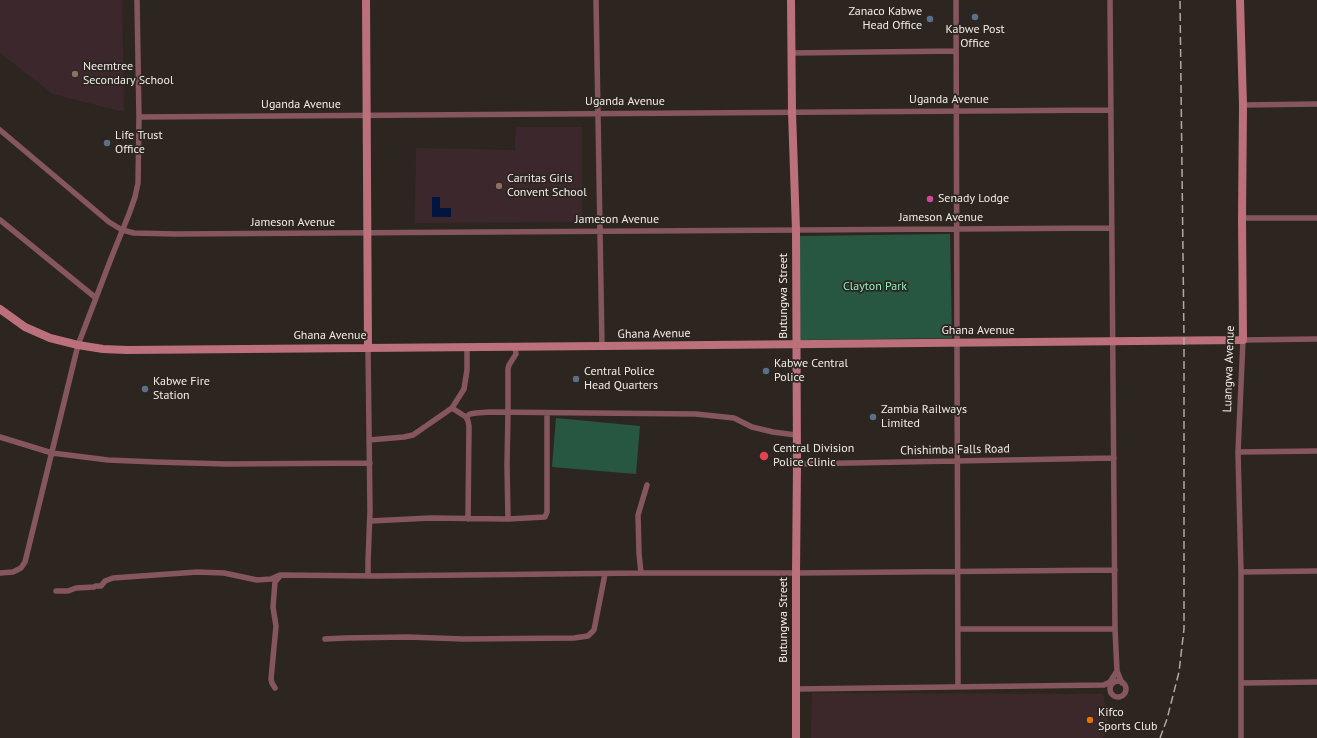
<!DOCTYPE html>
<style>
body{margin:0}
canvas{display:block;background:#2d251f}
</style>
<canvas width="1317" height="738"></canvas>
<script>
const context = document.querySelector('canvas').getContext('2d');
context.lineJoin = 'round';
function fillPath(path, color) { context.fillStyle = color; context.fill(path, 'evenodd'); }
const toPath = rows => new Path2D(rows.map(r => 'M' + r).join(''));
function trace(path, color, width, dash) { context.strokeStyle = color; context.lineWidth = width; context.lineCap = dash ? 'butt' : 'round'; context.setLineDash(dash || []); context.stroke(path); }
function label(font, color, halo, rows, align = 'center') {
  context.font = font + ' "PT Sans",sans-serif'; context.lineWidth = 3.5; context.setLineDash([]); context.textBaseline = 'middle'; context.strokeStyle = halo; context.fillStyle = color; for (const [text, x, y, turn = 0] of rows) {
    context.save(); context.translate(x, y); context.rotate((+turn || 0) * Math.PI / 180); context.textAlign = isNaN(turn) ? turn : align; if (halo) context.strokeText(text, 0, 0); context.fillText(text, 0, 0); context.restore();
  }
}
fillPath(toPath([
 [812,693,1103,694,1109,724,1103,738,811,738]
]), '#3c282b');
fillPath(toPath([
 [0,0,122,0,124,112,53,94,0,53],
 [516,127,582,127,582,222,415,223,416,148,515,150]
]), '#3c282c');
fillPath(toPath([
 [950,234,952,338,800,340,798,236],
 [556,418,640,426,636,474,552,467]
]), '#275741');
fillPath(toPath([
 [432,197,440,197,440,208,451,208,451,217,432,217]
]), '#01153e');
trace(toPath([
 [596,0,602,346],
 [956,0,958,686],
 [1110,0,1115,629,1117,671,1122,683],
 [791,53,956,51],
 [1243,105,1317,104],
 [139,117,1111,110],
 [0,130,109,222,122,230,134,233,175,234,1112,228],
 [1242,218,1317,218],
 [0,220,96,298],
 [368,348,370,511,368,562,368,576],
 [452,408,466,417,468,421,469,426,468,519],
 [466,417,470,414,476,413,490,412,696,414,734,418,752,427,773,432,796,435],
 [0,437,52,453,108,460,155,462,227,464,370,463],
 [369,440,404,437,413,435,452,408,464,389,467,370,467,347],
 [1238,452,1317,451],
 [797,464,1114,458],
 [508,519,507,465,508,413,508,369,509,365,516,354,515,346],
 [370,521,430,518,508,519,545,517,547,512,547,413],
 [1241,572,1317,571],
 [0,573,13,572,21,568,25,562,78,345,112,256,129,214,135,197,138,183,139,117,137,0],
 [641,573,639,553,638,515,647,485],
 [56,591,68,591,76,588,94,587,96,586,101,586,105,581,113,578,197,572,224,573,257,580,271,579,280,575,376,576,641,573,796,573,1115,570],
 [958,629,1115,629],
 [325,639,345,638,408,637,464,639,574,638,588,636,594,630,605,574],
 '1110 689a8 8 0 1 1 16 0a8 8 0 1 1-16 0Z',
 [1242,683,1317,682],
 [275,688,272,683,271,679,276,626,273,607,275,582,280,576],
 [797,689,1104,685,1110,682,1117,671],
 [1241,738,1241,572,1238,452,1243,340,1317,339]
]), '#86565d', 5.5);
trace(toPath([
 [366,0,368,348],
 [791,0,792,112,796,230,797,464,796,573,796,738],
 [0,309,25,327,50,338,78,345,103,349,127,350,602,346,1243,340,1242,218,1243,105,1240,0]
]), '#bb707c', 8);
trace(toPath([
 [1160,738,1167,719,1179,672,1184,629,1184,340,1180,0]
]), '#afa9a5', 1.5, [8, 4]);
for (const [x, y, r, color] of [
 [975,17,4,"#5c6f8a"],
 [930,19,4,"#5c6f8a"],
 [75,74,4,"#8d6e63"],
 [107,143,4,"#5c6f8a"],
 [499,186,4,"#8d6e63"],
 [930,199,4,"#d1479c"],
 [766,371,4,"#5c6f8a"],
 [576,379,4,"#5c6f8a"],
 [145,389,4,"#5c6f8a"],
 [873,417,4,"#5c6f8a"],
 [764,456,5,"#e0444e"],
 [1090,720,4,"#e8710a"]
]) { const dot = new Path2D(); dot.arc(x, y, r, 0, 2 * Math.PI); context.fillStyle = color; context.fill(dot); trace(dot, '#2d251f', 1.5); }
label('12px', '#f2ede9', '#2d251f', [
 ["Zanaco Kabwe",922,12,"right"],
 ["Head Office",922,26,"right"],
 ["Kabwe Post",975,30,"center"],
 ["Office",975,44,"center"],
 ["Neemtree",83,67],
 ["Secondary School",83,81],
 ["Life Trust",115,136],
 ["Office",115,150],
 ["Carritas Girls",507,179],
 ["Convent School",507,193],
 ["Senady Lodge",938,199],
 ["Kabwe Central",774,364],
 ["Police",774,378],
 ["Central Police",584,372],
 ["Head Quarters",584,386],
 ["Kabwe Fire",153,382],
 ["Station",153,396],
 ["Zambia Railways",881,410],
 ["Limited",881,424],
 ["Central Division",773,449],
 ["Police Clinic",773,463],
 ["Kifco",1098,713],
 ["Sports Club",1098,727]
], 'left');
label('12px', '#f2ede9', '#2d251f', [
 ["Uganda Avenue",949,100],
 ["Uganda Avenue",625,102],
 ["Uganda Avenue",301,105],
 ["Jameson Avenue",941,218],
 ["Jameson Avenue",617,220],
 ["Jameson Avenue",293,223],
 ["Butungwa Street",784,296,-90],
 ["Ghana Avenue",978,331],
 ["Ghana Avenue",654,334,-1],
 ["Ghana Avenue",330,336],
 ["Luangwa Avenue",1229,369,-88],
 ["Chishimba Falls Road",955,450,-1],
 ["Butungwa Street",784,620,-90]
]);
label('12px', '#8fefc0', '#2d251f', [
 ["Clayton Park",875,287]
]);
</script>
